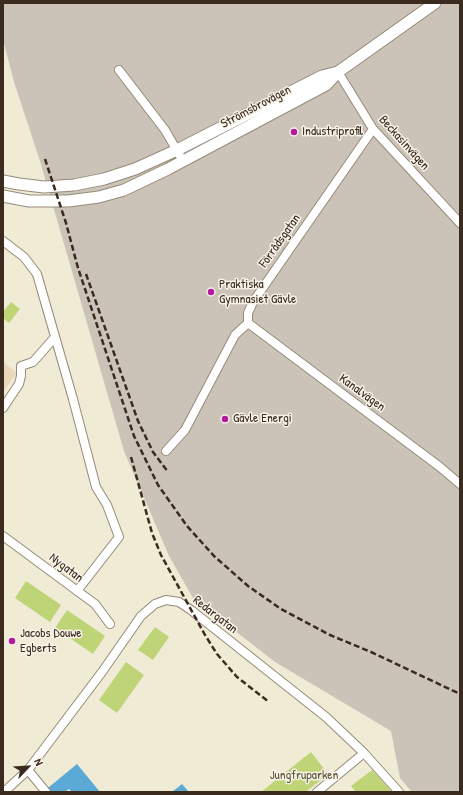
<!DOCTYPE html>
<meta charset="utf-8">
<style>
body{margin:0}
#map{position:relative;width:463px;height:795px;overflow:hidden;background:#f0ebd5;font-family:"Patrick Hand",sans-serif}
canvas{display:block}
.frame{position:absolute;inset:0;border:4px solid #3b2a1e;pointer-events:none}
.north{position:absolute;left:8px;top:747px;width:40px;height:40px;-webkit-text-stroke:3px #f7f3e8;paint-order:stroke;rotate:65deg;font-size:11px;font-weight:700;line-height:16px;text-align:center;color:#3b2a1e}
.north::after{content:'';display:block;margin:auto;width:14px;height:18px;background:#3b2a1e;clip-path:polygon(50% 0,100% 100%,50% 72%,0 100%)}
</style>
<div id="map">
<canvas width="463" height="795"></canvas>
<div class="frame"></div>
<div class="north">N</div>
</div>
<script>
const context = document.querySelector('canvas').getContext('2d');
context.lineJoin = 'round';
function fillPath(path, color) { context.fillStyle = color; context.fill(path, 'evenodd'); }
const toPath = rows => new Path2D(rows.map(r => 'M' + r).join(''));
function trace(path, color, width, dash) { context.strokeStyle = color; context.lineWidth = width; context.lineCap = dash ? 'butt' : 'round'; context.setLineDash(dash || []); context.stroke(path); }
function label(font, color, halo, rows, align = 'center') {
  context.font = font + ' "Patrick Hand",sans-serif'; context.lineWidth = 3; context.setLineDash([]); context.textBaseline = 'middle'; context.strokeStyle = halo; context.fillStyle = color; for (const [text, x, y, turn = 0] of rows) {
    context.save(); context.translate(x, y); context.rotate((+turn || 0) * Math.PI / 180); context.textAlign = isNaN(turn) ? turn : align; if (halo) context.strokeText(text, 0, 0); context.fillText(text, 0, 0); context.restore();
  }
}
fillPath(toPath([
 [3,362,17,373,3,392]
]), '#ebd8ba');
fillPath(toPath([
 [3,3,460,3,460,792,412,792,400,778,391,731,275,662,193,598,169,556,124,451,40,161,14,82,3,40]
]), '#cbc3b8');
fillPath(toPath([
 [11,302,20,309,9,323,3,318,3,312],
 [26,581,61,605,50,622,15,598],
 [67,610,105,636,93,654,55,628],
 [155,627,169,637,153,660,138,650],
 [126,662,144,675,117,713,99,700],
 [311,752,328,774,306,792,261,792],
 [372,770,392,792,356,792,351,786]
]), '#bfd477');
fillPath(toPath([
 [77,764,100,792,72,792,69,789,65,792,43,792],
 [182,784,189,792,172,792]
]), '#5aaad5');
const minor = toPath([
 [119,70,165,130,183,161],
 [338,72,373,129,460,223],
 [3,241,24,257,37,274,73,399,96,487,107,505,119,537,77,591],
 [248,323,440,467,460,484],
 [3,408,19,384,21,376,21,366,33,362,55,337],
 [166,451,185,430,235,335,248,323,248,313,253,302,373,129],
 [3,536,95,604,110,624],
 [28,770,46,792],
 [4,792,28,770,102,672,141,616,155,604,166,600,179,602,191,610,326,717,364,753,399,792],
 [317,792,364,753]
]);
const major = toPath([
 [3,181,19,184,44,187,74,185,104,179,135,169,177,150,322,76,338,72],
 [3,196,29,201,68,201,99,197,124,190,168,169,326,85,338,72,435,3]
]);
trace(minor, '#968a7a', 10);
trace(major, '#968a7a', 13);
trace(minor, '#fff', 8);
trace(major, '#fff', 11);
trace(toPath([
 [45,159,66,223,78,268,134,436,158,485,187,526,214,556,248,586,281,609,330,635,371,652,460,694],
 [86,274,138,421,153,452,168,472],
 [131,457,152,533,161,555,205,635,217,654,237,677,269,702]
]), '#3b2a1e', 2.5, [6, 3]);
for (const [x, y, r, color] of [
 [294,132,4,"#b5179e"],
 [211,292,4,"#b5179e"],
 [225,419,4,"#b5179e"],
 [12,641,4,"#b5179e"]
]) { const dot = new Path2D(); dot.arc(x, y, r, 0, 2 * Math.PI); context.fillStyle = color; context.fill(dot); trace(dot, '#f7f3e8', 1.5); }
label('13px', '#3b2a1e', '#f7f3e8', [
 ["Strömsbrovägen",256,107,-28],
 ["Beckasinvägen",404,143,48],
 ["Förrådsgatan",280,241,-55],
 ["Kanalvägen",362,393,36],
 ["Nygatan",66,568,37],
 ["Redargatan",215,615,38]
]);
label('13px', '#3b2a1e', '#f7f3e8', [
 ["Industriprofil",302,132],
 ["Praktiska",219,285],
 ["Gymnasiet Gävle",219,300],
 ["Gävle Energi",233,419],
 ["Jacobs Douwe",20,634],
 ["Egberts",20,649]
], 'left');
label('13px', '#5c5434', '#f7f3e8', [
 ["Jungfruparken",304,776]
]);
</script>
